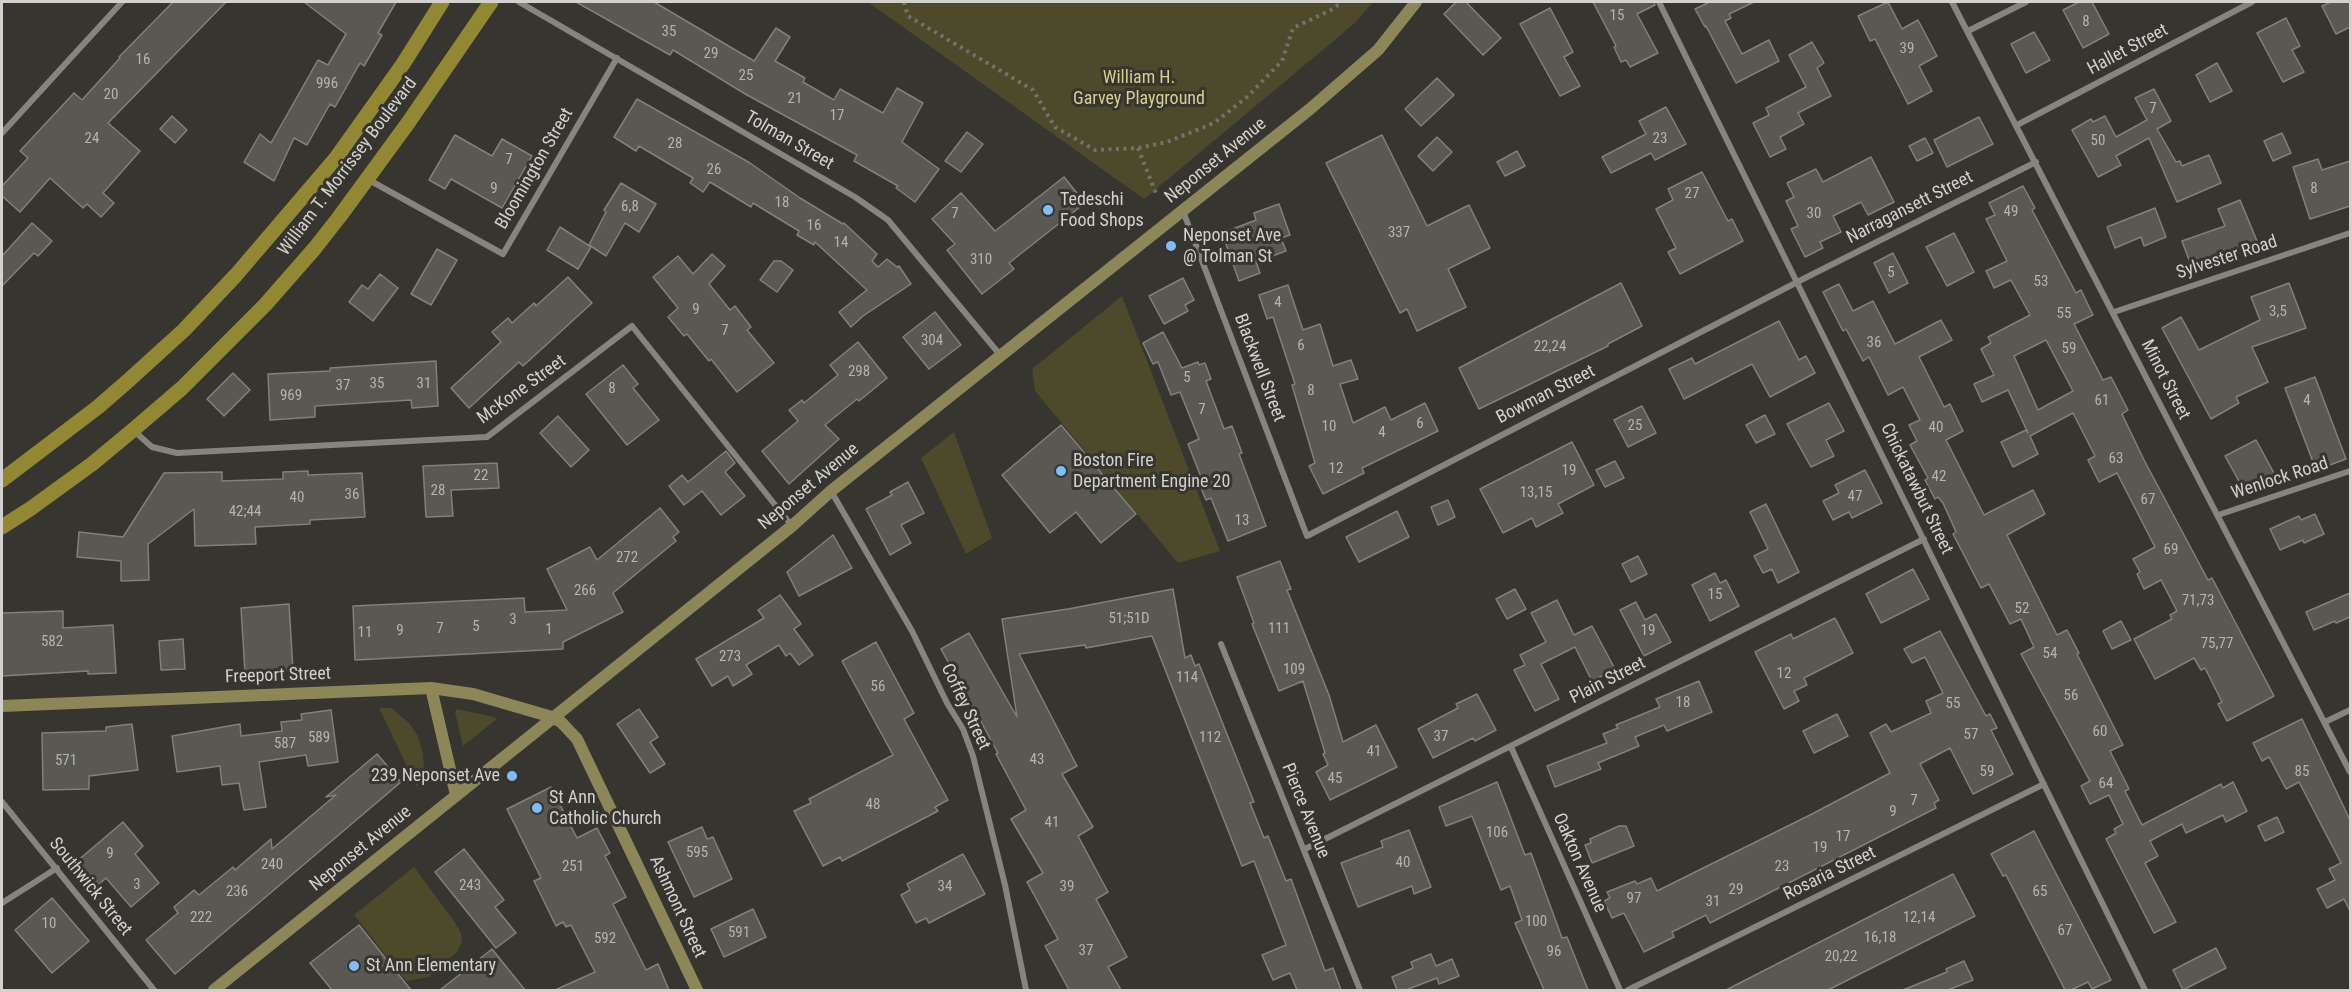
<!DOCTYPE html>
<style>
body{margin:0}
#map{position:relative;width:2352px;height:992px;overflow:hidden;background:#363530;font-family:"Roboto Condensed",sans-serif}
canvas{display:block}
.frame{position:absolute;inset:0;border:3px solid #d2d1ce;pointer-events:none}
</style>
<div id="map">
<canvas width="2352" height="992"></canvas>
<div class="frame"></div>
</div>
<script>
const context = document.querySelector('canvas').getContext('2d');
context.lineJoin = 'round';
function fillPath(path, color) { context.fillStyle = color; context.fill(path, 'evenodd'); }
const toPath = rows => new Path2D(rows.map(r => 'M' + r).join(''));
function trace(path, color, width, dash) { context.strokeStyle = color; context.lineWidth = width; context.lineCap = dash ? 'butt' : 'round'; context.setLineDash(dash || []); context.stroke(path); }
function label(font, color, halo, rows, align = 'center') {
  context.font = font + ' "Roboto Condensed",sans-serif'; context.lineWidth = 6; context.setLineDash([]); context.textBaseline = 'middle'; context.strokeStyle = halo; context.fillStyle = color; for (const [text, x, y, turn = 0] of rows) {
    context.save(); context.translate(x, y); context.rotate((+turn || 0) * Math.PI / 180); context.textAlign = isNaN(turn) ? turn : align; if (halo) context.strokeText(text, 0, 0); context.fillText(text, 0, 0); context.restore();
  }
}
fillPath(toPath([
 [868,2,1373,2,1355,23,1144,199],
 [1122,296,1220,551,1178,563,1035,391,1032,369],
 [954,432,992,538,966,554,921,458],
 [379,708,391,708,409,723,418,736,423,754,424,772,417,787],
 [457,709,494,717,497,719,463,746,455,712],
 [414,867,454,921,461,933,462,942,457,952,429,977,406,981,354,915]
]), '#4d492b');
const building = toPath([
 [173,2,226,2,108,123,140,151,103,193,114,203,101,217,87,204,83,208,50,178,20,212,2,196,2,186,28,158,20,151,74,93,82,100,120,58,119,57,173,2],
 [304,2,396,2,378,33,382,35,364,66,360,63,335,107,330,104,307,145,294,138,274,181,244,162,260,134,271,143,318,60,328,65,346,34,304,2],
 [576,2,654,2,754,61,776,28,790,37,775,61,805,78,803,82,834,100,840,89,883,113,897,88,923,103,902,142,939,169,915,202,896,188,898,186,854,161,857,155,747,95,673,50,670,55,576,2],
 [1456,2,1466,2,1501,38,1483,55,1444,14,1456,2],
 [1593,2,1654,2,1655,5,1637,14,1658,53,1630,67,1626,60,1621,62,1614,47,1616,46,1593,2],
 [1710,2,1754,2,1729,14,1731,18,1725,21,1742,54,1769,40,1779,61,1736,83,1706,26,1705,27,1695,9,1710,2],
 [1888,2,1902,29,1918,20,1937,56,1919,66,1932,91,1908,104,1875,39,1870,41,1858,16,1888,2],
 [2079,2,2092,2,2109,34,2083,48,2063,10,2079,2],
 [2331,2,2350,2,2350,27,2336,34,2322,6,2331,2],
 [1550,8,1573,52,1564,57,1580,86,1560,96,1520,24,1550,8],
 [2286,18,2300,46,2292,50,2304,72,2283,82,2257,33,2286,18],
 [2034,32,2050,60,2026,73,2011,44,2034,32],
 [1812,42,1824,63,1817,68,1831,96,1798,113,1804,124,1780,137,1786,149,1770,157,1753,123,1769,115,1766,108,1806,87,1789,55,1812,42],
 [2217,63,2232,91,2210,102,2196,75,2217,63],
 [1437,78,1454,95,1421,126,1405,109,1437,78],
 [2154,89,2171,121,2157,129,2176,162,2180,161,2182,166,2209,155,2221,183,2177,202,2149,138,2116,156,2121,165,2098,177,2072,130,2091,119,2093,122,2105,116,2116,137,2147,120,2135,98,2154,89],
 [637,99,750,163,800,198,843,224,844,223,877,254,872,261,878,267,887,259,897,267,899,266,911,284,863,316,851,327,839,312,867,290,815,242,814,245,797,235,799,231,753,203,751,207,710,182,703,192,690,183,693,178,639,146,636,151,614,137,637,99],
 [1666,107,1686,144,1655,160,1651,153,1611,173,1602,157,1646,134,1639,121,1666,107],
 [172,116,187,130,175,143,160,129,172,116],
 [1979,117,1993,144,1947,167,1934,140,1979,117],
 [967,132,983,144,961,172,945,161,967,132],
 [2282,133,2291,153,2273,161,2264,141,2282,133],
 [455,135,492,156,502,139,532,156,502,208,451,179,445,189,429,180,455,135],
 [1382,135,1427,226,1469,205,1490,248,1448,269,1466,307,1417,331,1407,309,1400,313,1326,163,1382,135],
 [1437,137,1452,152,1433,171,1418,156,1437,137],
 [1925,138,1933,153,1917,161,1909,146,1925,138],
 [1517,151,1525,166,1505,176,1497,162,1517,151],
 [1871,157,1894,202,1868,215,1861,202,1833,216,1841,232,1820,242,1823,248,1805,257,1791,229,1798,226,1786,201,1794,197,1787,183,1816,169,1823,182,1871,157],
 [2318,159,2322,170,2350,161,2350,206,2310,219,2293,167,2318,159],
 [1702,172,1728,221,1732,219,1743,241,1680,274,1668,252,1676,248,1656,209,1673,200,1668,189,1702,172],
 [1064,177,1085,203,1009,263,1014,269,982,294,947,250,955,244,932,219,961,193,995,231,1064,177],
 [621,183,656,204,639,232,625,223,606,256,589,245,606,212,604,210,621,183],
 [2023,186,2035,208,2032,210,2076,293,2081,290,2093,315,2074,324,2103,380,2111,377,2128,410,2122,414,2144,460,2208,580,2212,578,2274,696,2227,721,2218,704,2222,702,2205,668,2201,670,2194,658,2155,679,2134,639,2172,619,2170,615,2177,611,2161,580,2144,589,2137,574,2140,572,2133,559,2155,547,2117,473,2099,482,2088,460,2095,456,2073,413,2030,436,2038,454,2013,467,2001,442,2026,430,2028,433,2008,390,1982,402,1974,384,1994,375,1981,349,1991,343,1988,337,2030,315,2011,280,1994,288,1986,271,2007,261,1986,219,1995,215,1989,203,2023,186],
 [2046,340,2073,391,2038,410,2014,356,2046,340],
 [2240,200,2257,241,2192,268,2182,241,2225,226,2218,209,2240,200],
 [1279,204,1290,235,1281,238,1286,251,1256,262,1260,273,1239,281,1222,233,1256,220,1254,213,1279,204],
 [2155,208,2166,237,2144,246,2141,237,2115,248,2107,227,2155,208],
 [32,223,52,241,38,256,34,253,2,286,2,256,32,223],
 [560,227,591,247,578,269,547,250,560,227],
 [1954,233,1974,272,1947,286,1926,247,1954,233],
 [437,249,457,260,431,305,411,294,437,249],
 [1893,253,1908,283,1889,293,1874,263,1893,253],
 [712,254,725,266,709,284,730,310,735,306,751,327,747,330,774,363,737,392,711,359,709,361,687,334,684,336,668,317,678,308,653,277,678,256,693,274,712,254],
 [774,261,781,261,793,270,777,292,760,280,774,261],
 [380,274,398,288,373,321,349,302,362,285,368,289,380,274],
 [568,277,592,303,523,366,519,362,469,408,451,388,501,342,492,332,508,318,512,323,534,303,536,306,568,277],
 [1183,278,1194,300,1185,305,1188,311,1164,324,1149,296,1183,278],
 [1621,283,1642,326,1608,344,1608,346,1479,409,1459,368,1621,283],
 [2289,283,2306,328,2252,347,2268,382,2236,397,2239,403,2211,419,2162,328,2181,317,2199,350,2260,320,2251,297,2289,283],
 [1839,284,1853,311,1873,301,1895,344,1941,320,1952,340,1919,357,1944,407,1950,404,1963,431,1946,440,1984,515,2033,490,2045,514,2007,535,2057,635,2067,630,2079,653,2077,654,2123,745,2110,751,2129,789,2125,791,2142,825,2221,784,2223,788,2233,782,2247,811,2226,822,2223,815,2186,833,2182,824,2150,841,2158,856,2145,863,2176,922,2154,933,2106,839,2116,833,2114,829,2123,824,2109,795,2090,804,2081,786,2090,781,2021,654,2034,647,2021,619,2010,624,1989,584,1981,588,1953,534,1956,532,1943,503,1938,497,1935,499,1925,480,1928,478,1910,445,1917,441,1909,425,1920,420,1903,387,1888,395,1869,357,1863,361,1846,329,1843,331,1823,292,1839,284],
 [1288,285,1303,330,1320,324,1333,366,1351,360,1358,379,1340,384,1353,423,1385,407,1391,420,1425,403,1438,431,1362,468,1364,473,1323,494,1309,466,1315,463,1292,385,1295,384,1273,317,1267,319,1259,295,1288,285],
 [935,312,961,345,929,369,903,337,935,312],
 [1779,321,1799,360,1806,356,1815,373,1770,397,1752,364,1684,399,1669,369,1692,358,1695,364,1779,321],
 [1163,332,1182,368,1198,362,1199,365,1205,363,1211,379,1206,381,1224,429,1232,426,1242,453,1239,454,1266,526,1228,541,1211,498,1206,500,1199,483,1203,482,1188,444,1199,439,1180,392,1171,395,1158,362,1153,364,1143,343,1163,332],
 [858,342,887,378,859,401,857,399,825,425,839,439,789,484,762,451,798,421,789,410,802,400,804,403,838,375,830,365,858,342],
 [436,361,438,406,412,408,411,400,315,406,315,417,270,420,268,374,330,371,330,368,436,361],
 [623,365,638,384,633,388,659,420,627,445,586,394,623,365],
 [233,373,250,390,224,416,207,399,233,373],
 [2315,377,2346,459,2316,470,2285,388,2315,377],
 [1829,403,1844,431,1826,440,1834,456,1811,467,1787,424,1829,403],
 [1642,406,1656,433,1628,447,1614,420,1642,406],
 [1765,415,1775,434,1756,443,1746,425,1765,415],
 [558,416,589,450,571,467,540,433,558,416],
 [1061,425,1136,514,1101,543,1076,512,1050,533,1002,475,1061,425],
 [2256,440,2275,475,2245,492,2225,456,2256,440],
 [1572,442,1594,485,1558,504,1563,513,1536,527,1532,518,1503,533,1480,489,1572,442],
 [726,451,735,463,725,472,745,496,721,515,702,491,684,505,669,486,682,475,688,482,726,451],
 [1615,461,1624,478,1605,487,1596,470,1615,461],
 [497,463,499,488,451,490,453,516,426,517,423,466,497,463],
 [1865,470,1882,503,1852,518,1849,512,1833,520,1823,501,1839,493,1835,485,1865,470],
 [308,471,308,475,362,473,365,517,310,520,310,524,255,527,256,544,195,546,194,509,148,544,149,580,121,581,121,561,77,557,79,532,123,537,164,473,222,472,222,481,283,479,283,472,308,471],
 [908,482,924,513,901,525,911,543,890,555,866,509,892,495,890,492,908,482],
 [1448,500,1455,517,1438,525,1431,507,1448,500],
 [1766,504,1799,572,1778,583,1772,569,1763,573,1754,556,1768,549,1750,512,1766,504],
 [660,508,679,532,673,537,676,541,613,593,623,612,563,642,563,649,355,660,353,606,524,598,525,612,567,610,547,569,590,547,597,560,660,508],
 [1397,511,1409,537,1359,562,1346,537,1397,511],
 [2315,514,2324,534,2304,543,2303,540,2280,550,2270,529,2299,516,2301,520,2315,514],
 [833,535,852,568,799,596,787,572,833,535],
 [1638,556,1647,574,1631,582,1622,564,1638,556],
 [1280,561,1291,589,1287,590,1329,695,1343,742,1376,725,1397,767,1330,800,1316,772,1328,765,1323,754,1325,753,1303,681,1279,691,1252,624,1254,623,1237,577,1280,561],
 [1913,569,1929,599,1881,623,1866,594,1913,569],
 [1715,573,1720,583,1726,580,1739,606,1710,621,1692,585,1715,573],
 [1173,589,1185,658,1191,655,1195,666,1199,664,1254,802,1250,803,1264,838,1268,836,1286,881,1291,879,1325,971,1333,968,1341,990,1297,990,1290,973,1273,980,1262,955,1286,945,1254,861,1242,866,1152,636,1086,648,1085,645,1019,654,1077,766,1062,774,1093,827,1078,836,1108,892,1096,899,1127,957,1108,967,1121,990,1069,990,1045,946,1058,939,1027,882,1043,873,1011,819,1026,810,996,754,998,753,941,649,969,633,1017,717,1002,619,1068,609,1173,589],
 [1515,589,1526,609,1507,619,1496,599,1515,589],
 [2350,593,2350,617,2336,623,2335,621,2314,630,2306,612,2350,593],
 [780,595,801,624,794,629,813,655,799,665,790,653,786,656,779,645,746,665,752,674,733,686,728,676,712,686,696,659,764,618,758,610,780,595],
 [1557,600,1574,635,1592,626,1615,669,1592,681,1575,647,1541,664,1559,699,1535,711,1514,670,1525,665,1520,655,1546,642,1531,613,1557,600],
 [1636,602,1645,620,1656,614,1671,642,1644,656,1620,610,1636,602],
 [289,604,293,670,245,673,241,608,289,604],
 [63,611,63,628,113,625,116,673,88,674,88,671,2,676,2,613,63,611],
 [1835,618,1853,653,1804,678,1807,685,1794,691,1799,701,1784,709,1755,652,1791,634,1793,639,1835,618],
 [2121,621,2131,640,2112,649,2103,631,2121,621],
 [1940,631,1986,716,1990,714,1997,728,1991,730,2013,774,1973,794,1950,748,1920,764,1939,800,1934,803,1936,808,1710,923,1706,915,1672,932,1674,937,1644,952,1624,913,1612,918,1604,901,1610,898,1607,892,1635,881,1637,884,1651,878,1657,891,1810,815,1890,773,1870,733,1886,724,1891,732,1931,713,1926,701,1943,693,1925,657,1912,663,1904,649,1940,631],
 [183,639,185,669,161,670,159,641,183,639],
 [876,642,914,713,904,719,948,800,935,807,938,811,842,861,840,857,823,866,794,811,811,803,809,799,893,755,842,661,876,642],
 [1699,681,1712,712,1667,731,1664,725,1635,737,1639,746,1598,763,1601,769,1555,787,1547,766,1607,743,1603,734,1618,728,1616,725,1660,707,1656,699,1699,681],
 [1477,694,1496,730,1475,741,1473,738,1433,758,1418,729,1458,708,1456,704,1477,694],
 [639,709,658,737,650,742,665,764,650,773,617,724,639,709],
 [331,710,338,762,308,766,306,755,259,762,266,807,244,810,239,783,222,785,220,766,177,772,172,736,240,724,241,736,282,731,281,722,302,720,301,714,331,710],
 [1837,714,1848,736,1814,753,1803,731,1837,714],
 [2302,719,2350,820,2350,911,2344,899,2327,908,2317,889,2335,880,2329,869,2341,863,2299,782,2286,789,2269,757,2262,761,2253,743,2302,719],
 [132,724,138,770,89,776,89,789,43,790,42,733,106,731,106,727,132,724],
 [377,754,401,782,175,974,146,940,178,913,174,907,194,890,199,895,233,867,235,870,271,839,272,849,336,795,326,797,377,754],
 [1497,782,1525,855,1531,853,1562,938,1567,937,1588,990,1544,990,1515,923,1522,920,1510,886,1501,890,1472,816,1446,826,1439,807,1497,782],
 [551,787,577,838,597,828,610,853,605,856,626,897,613,904,646,970,658,964,669,990,555,990,595,972,571,925,566,927,563,922,556,926,534,881,541,878,507,809,551,787],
 [2277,817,2284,832,2265,841,2258,826,2277,817],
 [123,822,143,846,135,854,159,883,131,907,106,878,97,886,76,862,123,822],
 [1619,826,1626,826,1634,846,1592,863,1585,845,1591,843,1590,839,1619,826],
 [702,827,707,839,713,837,732,879,694,897,668,842,702,827],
 [1409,830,1431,887,1414,894,1412,886,1358,907,1341,863,1383,847,1381,841,1409,830],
 [2034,831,2111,980,2092,989,2088,982,2071,990,2065,990,2006,875,2003,876,1991,854,2034,831],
 [464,849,504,900,495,907,516,933,496,948,435,872,464,849],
 [963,854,985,894,929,923,926,918,916,923,901,895,910,890,907,884,963,854],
 [1953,874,1975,916,1828,990,1726,990,1953,874],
 [52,898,89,941,52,973,15,930,52,898],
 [753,909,766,937,724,957,711,929,753,909],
 [359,925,411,990,332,990,310,963,359,925],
 [2216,948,2226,968,2183,990,2173,970,2216,948],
 [492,949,525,990,440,990,492,949],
 [1431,954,1436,966,1452,959,1459,976,1439,984,1437,978,1406,990,1397,990,1392,977,1413,968,1411,962,1431,954],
 [1964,961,1973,980,1948,990,1903,990,1947,972,1946,969,1964,961]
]);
fillPath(building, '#595853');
trace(building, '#81807a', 1.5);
trace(toPath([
 [904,2,908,16,1033,90,1055,127,1095,150,1138,148,1167,142,1214,123,1247,97,1282,61,1293,28,1331,10,1342,2],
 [1138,148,1157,196]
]), '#72716d', 4, [3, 4.5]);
trace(toPath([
 [519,2,855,197,888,220,1001,356],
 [1659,2,2145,990],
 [1952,2,2350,772],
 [1968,31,2026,2],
 [2017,125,2252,2],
 [2,133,122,2],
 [369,180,503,254,617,58],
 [1183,211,1307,536,1809,276,2036,162],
 [2114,312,2350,233],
 [133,430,152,447,177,453,487,437,632,326,792,526],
 [831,491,912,631,947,703,963,729,973,756,1005,885,1026,990],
 [2218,515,2350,471],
 [1221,644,1360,990],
 [2325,722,2350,710],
 [1511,747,1620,990],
 [2,802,154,990],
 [1305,849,1924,539],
 [2,903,57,868],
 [1628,990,2044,784]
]), '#85847e', 6);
trace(toPath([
 [431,688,456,795],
 [2,706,431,688,473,694,552,717,561,722,577,739,697,990],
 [214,990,792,526,831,491,1310,109,1378,50,1416,2]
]), '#8c8659', 12);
trace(toPath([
 [2,480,98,407,129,380,184,330,236,275,336,158,403,64,442,2],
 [2,527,30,509,92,464,133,430,182,388,265,305,315,248,340,216,408,123,491,2]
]), '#928834', 15);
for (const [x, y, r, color] of [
 [1048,210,6,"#81bcfa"],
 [1171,246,6,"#81bcfa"],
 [1061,471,6,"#81bcfa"],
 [512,776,6,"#81bcfa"],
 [537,808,6,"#81bcfa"],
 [354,966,6,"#81bcfa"]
]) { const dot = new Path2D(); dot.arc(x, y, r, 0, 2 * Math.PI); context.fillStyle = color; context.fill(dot); trace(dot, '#363530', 2); }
label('15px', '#b4b3af', null, [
 ["15",1617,16],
 ["8",2086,22],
 ["35",669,32],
 ["39",1907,49],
 ["29",711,54],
 ["16",143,60],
 ["25",746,76],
 ["996",327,84],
 ["20",111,95],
 ["21",795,99],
 ["7",2153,109],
 ["17",837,116],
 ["24",92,139],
 ["23",1660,139],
 ["50",2098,141],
 ["28",675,144],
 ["7",509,160],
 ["26",714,170],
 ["9",494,189],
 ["8",2314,189],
 ["27",1692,194],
 ["18",782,203],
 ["6,8",630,207],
 ["49",2011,212],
 ["7",955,214],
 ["30",1814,214],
 ["16",814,226],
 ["337",1399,233],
 ["14",841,243],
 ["310",981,260],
 ["5",1891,273],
 ["53",2041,282],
 ["4",1278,303],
 ["9",696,310],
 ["3,5",2278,312],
 ["55",2064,314],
 ["7",725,331],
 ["304",932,341],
 ["36",1874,343],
 ["6",1301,346],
 ["22,24",1550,347],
 ["59",2069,349],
 ["298",859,372],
 ["5",1187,378],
 ["35",377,384],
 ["31",424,384],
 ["37",343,386],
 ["8",612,389],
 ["8",1311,391],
 ["969",291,396],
 ["61",2102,401],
 ["4",2307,401],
 ["7",1202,410],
 ["6",1420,424],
 ["25",1635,426],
 ["10",1329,427],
 ["40",1936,428],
 ["4",1382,433],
 ["63",2116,459],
 ["12",1336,469],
 ["19",1569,471],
 ["22",481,476],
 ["42",1939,477],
 ["28",438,491],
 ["13,15",1536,493],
 ["36",352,495],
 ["47",1855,497],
 ["40",297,498],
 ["67",2148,500],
 ["42;44",245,512],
 ["13",1242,521],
 ["69",2171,550],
 ["272",627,558],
 ["266",585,591],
 ["15",1715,595],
 ["71,73",2198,601],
 ["52",2022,609],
 ["51;51D",1129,619],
 ["3",513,620],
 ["5",476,627],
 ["7",440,629],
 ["111",1279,629],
 ["1",549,630],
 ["9",400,631],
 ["19",1648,631],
 ["11",365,633],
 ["582",52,642],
 ["75,77",2217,644],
 ["54",2050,654],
 ["273",730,657],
 ["109",1294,670],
 ["12",1784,674],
 ["114",1187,678],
 ["56",878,687],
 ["56",2071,696],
 ["18",1683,703],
 ["55",1953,704],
 ["60",2100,732],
 ["57",1971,735],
 ["37",1441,737],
 ["589",319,738],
 ["112",1210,738],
 ["587",285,744],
 ["41",1374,752],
 ["43",1037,760],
 ["571",66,761],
 ["59",1987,772],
 ["85",2302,772],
 ["45",1335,779],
 ["64",2106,784],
 ["7",1914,801],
 ["48",873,805],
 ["9",1893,812],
 ["41",1052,823],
 ["106",1497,833],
 ["17",1843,837],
 ["19",1820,848],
 ["595",697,853],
 ["9",110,854],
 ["40",1403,863],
 ["240",272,865],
 ["251",573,867],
 ["23",1782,867],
 ["3",137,885],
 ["243",470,886],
 ["34",945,887],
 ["39",1067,887],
 ["29",1736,890],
 ["236",237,892],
 ["65",2040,892],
 ["97",1634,899],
 ["31",1713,902],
 ["222",201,918],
 ["12,14",1919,918],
 ["100",1536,922],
 ["10",49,924],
 ["67",2065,931],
 ["591",739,933],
 ["16,18",1880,938],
 ["592",605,939],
 ["37",1086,951],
 ["96",1554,952],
 ["20,22",1841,957]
]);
label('18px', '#d2d1ce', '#363530', [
 ["Hallet Street",2128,50,-28],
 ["Tolman Street",789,141,30],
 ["Neponset Avenue",1216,161,-39],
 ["William T. Morrissey Boulevard",348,167,-53],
 ["Bloomington Street",535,169,-60],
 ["Narragansett Street",1910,208,-27],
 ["Sylvester Road",2227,258,-18],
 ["Blackwell Street",1259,368,69],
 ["Minot Street",2165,380,63],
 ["McKone Street",522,390,-36],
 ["Bowman Street",1546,395,-27],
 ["Wenlock Road",2280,479,-18],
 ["Neponset Avenue",809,487,-40],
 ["Chickatawbut Street",1916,489,64],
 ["Freeport Street",278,676,-2],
 ["Plain Street",1608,681,-27],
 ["Coffey Street",965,707,65],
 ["Pierce Avenue",1305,811,68],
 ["Neponset Avenue",361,849,-39],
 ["Oakton Avenue",1579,863,66],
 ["Rosaria Street",1830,874,-26],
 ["Southwick Street",90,887,51],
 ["Ashmont Street",677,907,65]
]);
label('18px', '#d9ce8c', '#363530', [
 ["William H.",1139,78],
 ["Garvey Playground",1139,99]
]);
label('18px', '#d2d1ce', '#363530', [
 ["Tedeschi",1060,200],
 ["Food Shops",1060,221],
 ["Neponset Ave",1183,236],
 ["@ Tolman St",1183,257],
 ["Boston Fire",1073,461],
 ["Department Engine 20",1073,482],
 ["239 Neponset Ave",500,776,"right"],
 ["St Ann",549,798],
 ["Catholic Church",549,819],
 ["St Ann Elementary",366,966]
], 'left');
</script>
